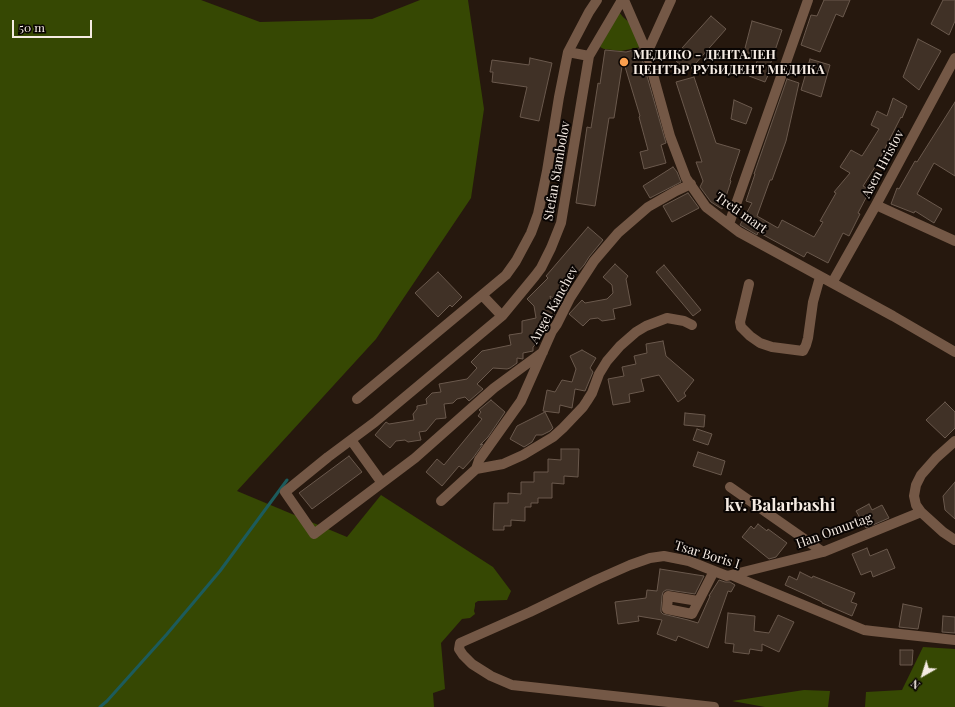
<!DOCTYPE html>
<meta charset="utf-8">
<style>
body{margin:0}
#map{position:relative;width:955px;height:707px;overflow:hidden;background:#26180e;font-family:"Playfair Display",serif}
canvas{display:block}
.north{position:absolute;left:903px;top:655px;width:40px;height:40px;-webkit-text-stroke:3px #0a0503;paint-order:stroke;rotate:219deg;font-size:11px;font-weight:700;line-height:16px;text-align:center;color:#f5ebe3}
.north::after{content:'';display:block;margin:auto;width:14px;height:18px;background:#f5ebe3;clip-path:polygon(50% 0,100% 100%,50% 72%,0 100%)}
.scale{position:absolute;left:12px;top:20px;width:80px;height:18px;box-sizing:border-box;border:2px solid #f5ebe3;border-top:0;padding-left:5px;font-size:12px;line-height:14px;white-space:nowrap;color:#f5ebe3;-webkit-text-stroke:3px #0a0503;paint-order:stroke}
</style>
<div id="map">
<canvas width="955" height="707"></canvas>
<div class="north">N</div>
<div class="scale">50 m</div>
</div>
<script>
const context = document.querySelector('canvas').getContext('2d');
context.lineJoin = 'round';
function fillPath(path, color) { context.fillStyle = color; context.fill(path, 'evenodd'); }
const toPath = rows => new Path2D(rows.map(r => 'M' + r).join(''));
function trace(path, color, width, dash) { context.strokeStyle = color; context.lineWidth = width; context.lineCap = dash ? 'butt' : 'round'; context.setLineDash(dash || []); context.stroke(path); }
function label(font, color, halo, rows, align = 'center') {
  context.font = font + ' "Playfair Display",serif'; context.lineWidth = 4; context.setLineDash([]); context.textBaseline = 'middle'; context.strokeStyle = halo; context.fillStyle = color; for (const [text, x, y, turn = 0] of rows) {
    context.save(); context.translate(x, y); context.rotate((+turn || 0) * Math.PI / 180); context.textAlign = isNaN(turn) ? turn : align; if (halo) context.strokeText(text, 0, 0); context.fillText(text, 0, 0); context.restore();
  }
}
fillPath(toPath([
 [0,0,201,0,260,22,372,19,420,0,468,0,484,109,471,198,376,339,237,491,347,537,381,495,493,567,511,591,507,600,478,601,475,603,475,606,474,611,475,614,470,618,462,619,441,643,445,689,433,693,434,707,0,707],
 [619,12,623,17,631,24,641,47,621,51,604,49,600,47],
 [923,647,955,649,955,707,865,707,866,692,902,690],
 [804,690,830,691,828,707,765,707,732,701]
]), '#364803');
trace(toPath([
 [100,707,107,701,167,634,220,571,287,480]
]), '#1c5b5c', 3);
const building = toPath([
 [824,0,850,0,843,17,836,14,820,52,801,45,811,15,817,16,824,0],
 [943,0,955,0,955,21,949,35,931,24,943,0],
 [711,16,726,29,688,72,673,58,711,16],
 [752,21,782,30,768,71,770,71,765,82,749,76,760,56,744,52,752,21],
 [918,39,941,51,919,90,903,77,918,39],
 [638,49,641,55,666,143,661,145,666,163,644,169,640,152,648,150,639,117,640,116,623,60,614,118,609,118,595,206,576,203,587,127,591,128,598,83,600,84,605,50,626,52,638,49],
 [530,58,552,63,539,121,520,117,527,87,492,82,493,72,490,72,492,60,529,65,530,58],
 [810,59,830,65,821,97,801,90,810,59],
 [694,77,716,143,740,150,730,180,731,181,722,209,711,202,700,187,703,181,696,162,702,162,676,82,694,77],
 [787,79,799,83,786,141,772,180,770,180,757,216,778,228,782,220,814,237,823,222,820,221,836,193,834,192,850,173,840,167,851,150,862,156,879,129,871,125,877,111,887,116,893,98,907,106,902,118,901,117,877,164,863,186,870,190,858,213,860,214,849,236,843,233,828,263,807,252,804,257,758,232,757,235,740,225,752,203,746,201,755,174,754,174,787,79],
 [734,100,752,108,746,124,731,119,734,100],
 [955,102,955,176,934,163,917,194,942,209,934,223,915,211,914,213,891,204,897,188,899,189,915,161,917,162,955,102],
 [673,167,677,172,681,182,650,198,643,186,673,167],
 [688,193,699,208,672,222,663,206,688,193],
 [588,227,603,240,589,257,584,265,562,290,561,289,553,298,550,296,554,315,545,330,540,331,539,341,533,347,533,351,523,353,523,359,517,358,517,363,510,368,507,369,493,368,477,384,483,389,469,401,465,397,457,399,453,403,444,404,446,418,436,419,426,431,419,432,421,440,408,442,405,440,396,441,390,448,375,435,386,422,389,424,414,420,413,414,417,409,417,406,427,404,426,399,432,393,441,392,439,384,467,379,477,368,471,362,482,351,511,345,509,335,522,333,522,321,536,318,534,306,527,299,548,278,546,276,588,227],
 [615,264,628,276,626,279,631,305,613,309,615,319,602,321,598,318,590,319,583,326,569,314,582,300,585,303,607,299,613,293,612,285,603,277,615,264],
 [664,265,701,310,693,316,656,272,664,265],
 [438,272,462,297,452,307,450,305,438,317,415,293,438,272],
 [663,341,666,356,694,380,684,393,686,396,678,402,659,375,641,379,644,391,629,394,630,402,613,405,608,379,624,376,622,367,636,364,634,356,647,353,646,344,663,341],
 [582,350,596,358,590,368,593,372,585,391,575,389,572,408,560,405,559,413,543,411,547,390,555,392,562,380,572,382,576,369,570,356,582,350],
 [491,400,505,412,488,437,480,445,483,444,473,458,463,469,459,466,442,486,426,472,437,459,444,465,482,419,478,416,481,412,479,410,491,400],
 [945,402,955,412,955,428,945,438,926,420,945,402],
 [545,412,553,428,550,431,542,435,536,435,532,442,524,447,510,439,517,426,545,412],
 [685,413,705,415,704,427,684,425,685,413],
 [697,429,712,434,708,445,693,440,697,429],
 [561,449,579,449,578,477,564,476,564,484,552,483,552,498,538,498,538,503,531,503,531,507,525,507,525,521,511,520,511,526,504,526,504,530,493,530,494,503,508,503,508,493,521,494,521,482,534,482,534,472,548,472,548,459,561,460,561,449],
 [698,452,725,461,721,475,693,466,698,452],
 [349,456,362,472,312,509,299,493,349,456],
 [955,482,955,519,945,510,943,496,955,482],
 [869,504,872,510,882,505,889,518,866,528,856,511,869,504],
 [758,524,767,531,768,529,787,543,776,557,769,559,742,537,751,526,754,529,758,524],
 [867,548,870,556,887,549,895,568,873,577,871,571,861,575,852,554,867,548],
 [660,569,704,576,695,594,669,590,666,590,663,592,662,596,661,609,661,612,663,614,688,620,698,623,710,596,709,596,719,580,725,582,730,582,735,585,731,592,728,591,708,648,678,636,676,641,657,634,662,620,638,616,639,621,618,624,615,602,646,598,647,590,657,591,660,569],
 [800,572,812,578,813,576,855,593,851,602,857,604,852,616,822,603,822,602,785,585,789,576,797,580,800,572],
 [903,604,922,608,918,629,899,627,903,604],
 [728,613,755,616,754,631,769,633,778,615,794,622,779,652,762,644,762,651,750,649,749,654,733,652,734,644,725,643,728,613],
 [943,616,955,617,955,633,942,632,943,616],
 [900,650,913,650,912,665,900,665,900,650]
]);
fillPath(building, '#403126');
trace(building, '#6a594d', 1);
trace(toPath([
 [624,0,647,53,670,136,686,178,706,207,739,232,893,316,955,352],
 [568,52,589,56],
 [647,53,671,0],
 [876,205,955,241],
 [729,224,808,0],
 [832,283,876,205,955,58],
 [749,284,740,322,741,327,750,336,760,343,772,347,803,351,806,345,808,338,813,302,820,277],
 [482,295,502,316],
 [543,352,494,388,415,458,314,534,285,492,328,457,375,422,502,316,535,276,541,268,551,248,561,223,589,56,622,0],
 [357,399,482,295,506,275,516,261,531,233,538,214,547,171,559,97,568,52,589,12,597,0],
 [351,440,382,483],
 [955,441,936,458,921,475,916,485,914,496,916,505,921,512,943,532,955,540],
 [476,469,479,460,521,401,552,331,557,324,570,298,594,261,618,233,648,207,676,191,691,184],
 [730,487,823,552],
 [441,501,476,469,503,464,523,455,553,437,563,428,583,407,587,401,592,393,599,374,607,361,620,346,636,332,646,326,667,318,684,321,692,325],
 [731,575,823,552,921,512],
 [698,601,668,596,667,609,692,614,714,571],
 [714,707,512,685,491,676,472,664,463,655,459,649,460,643,530,612,596,580,630,565,650,558,664,556,689,561,714,571,727,576,731,575,864,630,872,631,955,640]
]), '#745846', 10);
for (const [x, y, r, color] of [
 [624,62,5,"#fa9f4e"]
]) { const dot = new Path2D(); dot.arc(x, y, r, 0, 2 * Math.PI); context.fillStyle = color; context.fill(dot); trace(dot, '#0a0503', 1.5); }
label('bold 13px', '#f5ebe3', '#0a0503', [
 ["МЕДИКО - ДЕНТАЛЕН",633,55],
 ["ЦЕНТЪР РУБИДЕНТ МЕДИКА",633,70]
], 'left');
label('13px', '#f5ebe3', '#0a0503', [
 ["Asen Hristov",883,164,-62],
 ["Stefan Stambolov",557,171,-80],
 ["Treti mart",741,213,35],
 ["Angel Kanchev",554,305,-61],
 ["Han Omurtag",834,531,-20],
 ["Tsar Boris I",707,555,17]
]);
label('bold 17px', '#f5ebe3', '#0a0503', [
 ["kv. Balarbashi",780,506]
]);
</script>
